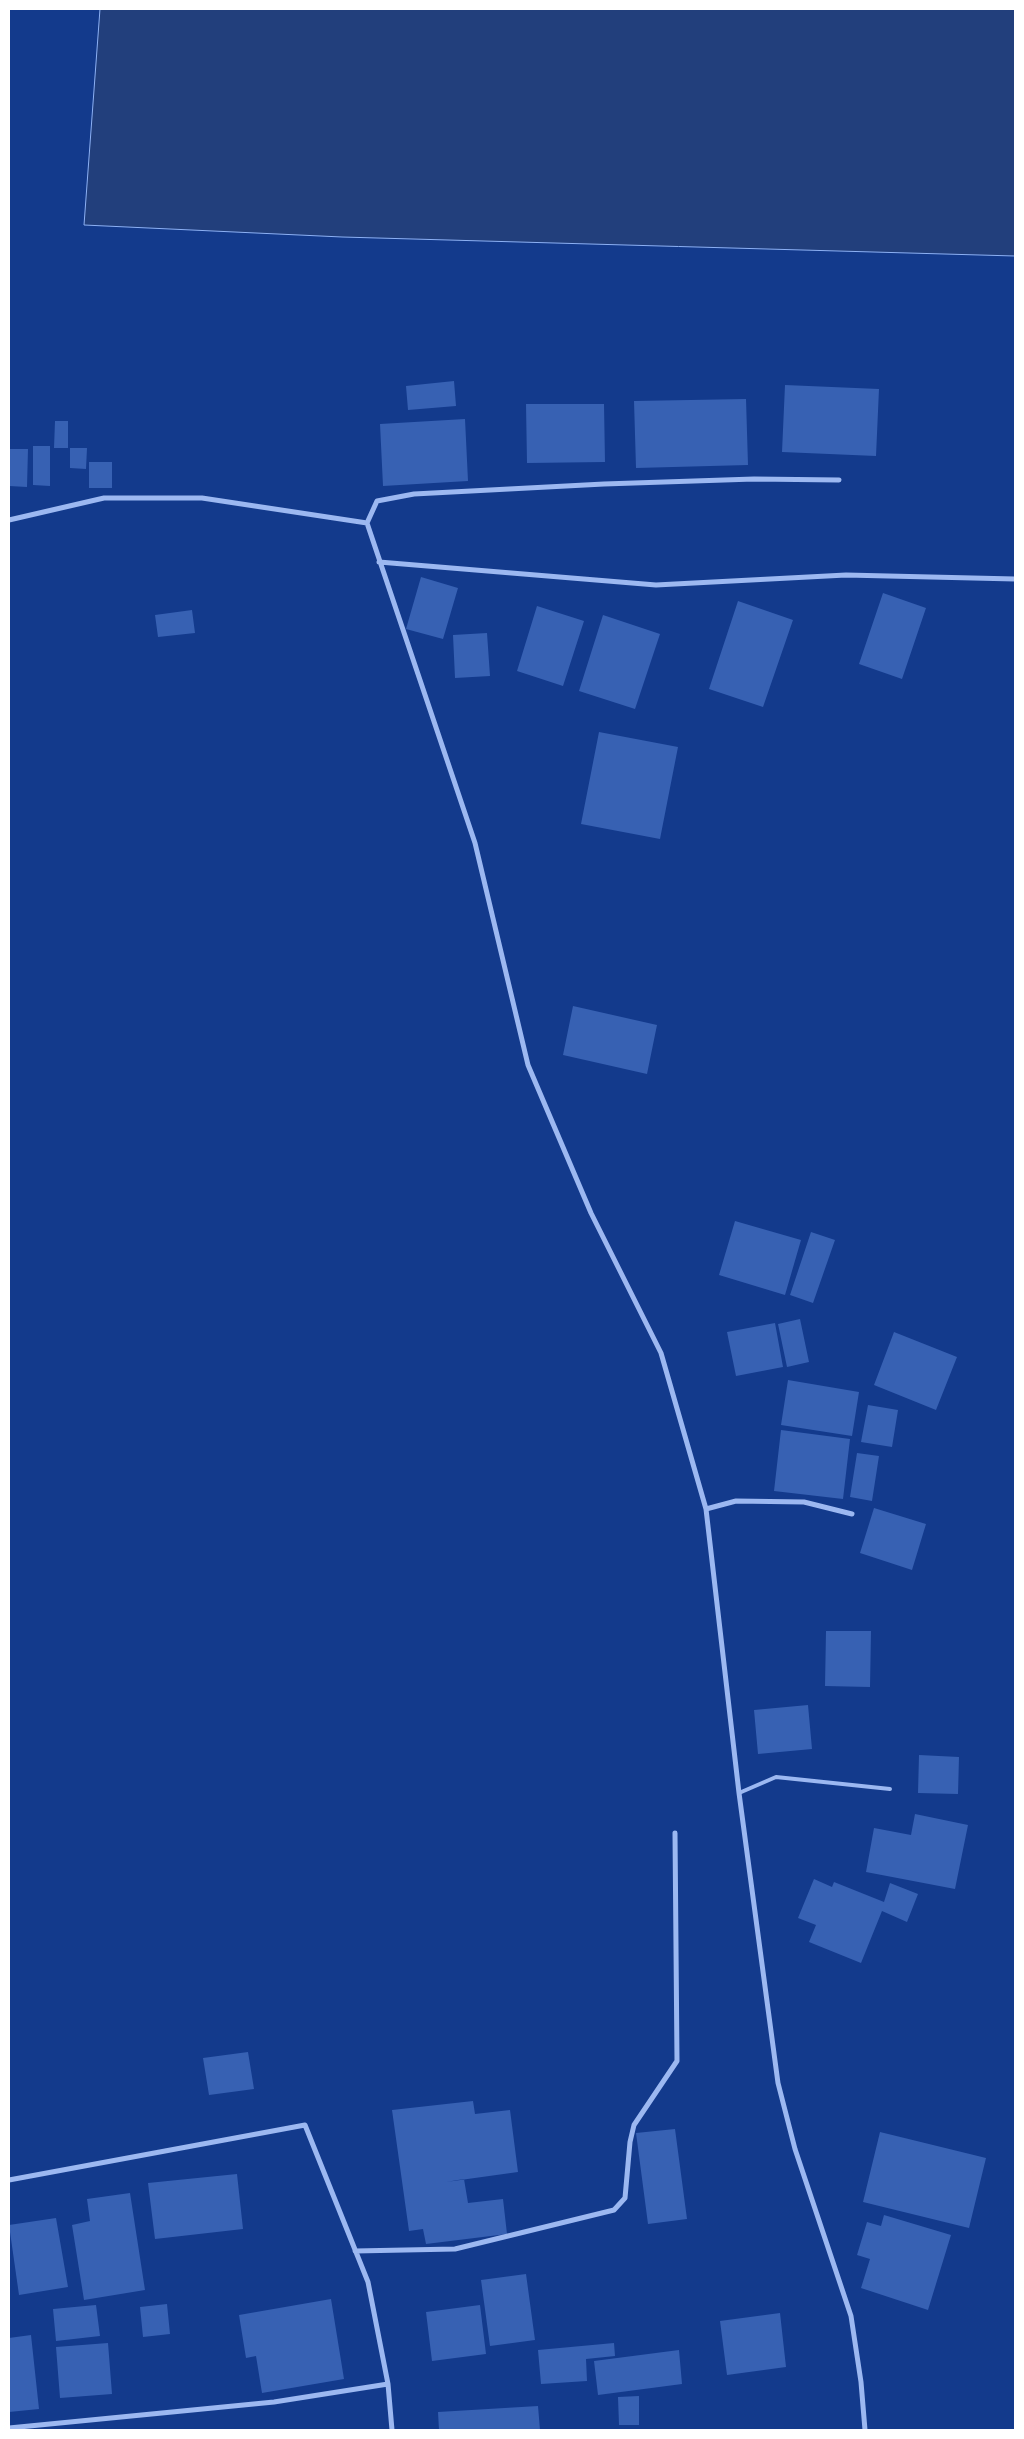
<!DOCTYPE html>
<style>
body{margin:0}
#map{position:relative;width:1024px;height:2439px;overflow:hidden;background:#133a8c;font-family:Manrope,sans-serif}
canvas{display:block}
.frame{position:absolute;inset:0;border:10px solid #fff;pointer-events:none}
</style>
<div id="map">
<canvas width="1024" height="2439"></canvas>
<div class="frame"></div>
</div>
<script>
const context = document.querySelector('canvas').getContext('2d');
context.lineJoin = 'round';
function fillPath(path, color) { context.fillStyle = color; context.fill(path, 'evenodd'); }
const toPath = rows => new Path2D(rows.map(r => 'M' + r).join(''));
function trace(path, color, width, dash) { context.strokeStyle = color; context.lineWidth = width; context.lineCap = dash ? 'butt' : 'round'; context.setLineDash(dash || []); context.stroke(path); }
const water = toPath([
 [100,9,1015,9,1015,256,342,237,84,225,100,9]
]);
fillPath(water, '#223f7c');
trace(water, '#8db1f4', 1);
fillPath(toPath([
 [454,381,456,406,408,410,406,386],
 [785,385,879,389,876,456,782,452],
 [746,399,748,465,636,468,634,401],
 [526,404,604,404,605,462,527,463],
 [465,419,468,481,383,486,380,424],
 [55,421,68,421,68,448,54,448],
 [33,446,50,446,50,486,33,485],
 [70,448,87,448,86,469,70,468],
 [9,449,28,449,27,487,9,486],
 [89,462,112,462,112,488,89,488],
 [421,577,458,588,443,639,406,629],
 [883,593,926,608,902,679,859,664],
 [738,601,793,620,763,707,709,689],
 [537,606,584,621,563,686,517,671],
 [192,610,195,633,158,637,155,615],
 [603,615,660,634,635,709,579,691],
 [487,633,490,676,455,678,453,635],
 [599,732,678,747,660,839,581,824],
 [573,1006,657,1025,647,1074,563,1055],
 [735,1221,801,1240,785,1295,719,1275],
 [811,1232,835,1240,813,1303,790,1295],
 [800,1319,809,1362,787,1367,778,1324],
 [775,1323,783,1367,736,1376,727,1332],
 [894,1332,957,1357,936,1410,874,1385],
 [788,1380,859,1392,852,1436,781,1425],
 [868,1405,898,1410,892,1447,861,1442],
 [781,1430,850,1439,843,1499,774,1491],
 [857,1453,879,1456,872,1501,850,1497],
 [874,1508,926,1524,912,1570,860,1553],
 [826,1631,871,1631,870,1687,825,1686],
 [808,1705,812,1749,758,1754,754,1710],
 [919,1755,959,1757,958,1794,918,1793],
 [915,1814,968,1825,955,1889,866,1872,874,1828,911,1835],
 [814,1879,832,1887,834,1882,884,1902,890,1883,918,1894,907,1922,882,1911,861,1963,809,1942,816,1925,798,1918],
 [248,2052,254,2089,209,2095,203,2058],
 [473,2101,475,2114,510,2110,518,2172,446,2182,464,2179,468,2203,503,2199,507,2234,426,2244,423,2229,409,2231,392,2110],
 [675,2129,687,2219,648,2224,636,2133],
 [880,2132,986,2158,969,2228,863,2202],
 [237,2174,243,2229,155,2239,148,2183],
 [130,2193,145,2290,84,2300,72,2225,90,2221,87,2199],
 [884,2215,951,2235,928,2310,861,2288,870,2259,857,2255,867,2222,881,2226],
 [56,2218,68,2287,19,2295,9,2225],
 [526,2274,535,2340,490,2346,481,2280],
 [331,2299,344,2379,262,2393,256,2356,246,2358,239,2315],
 [167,2304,170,2334,143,2337,140,2307],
 [96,2305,100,2336,56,2341,53,2309],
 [480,2305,486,2354,432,2361,426,2312],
 [780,2313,786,2367,727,2375,720,2321],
 [31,2335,39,2409,9,2412,9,2338],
 [108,2343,112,2394,60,2398,56,2347],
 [614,2343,615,2356,586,2359,587,2381,541,2384,538,2350],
 [679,2350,682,2384,598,2395,594,2361],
 [639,2396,639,2425,619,2425,618,2397],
 [538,2406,540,2430,439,2430,438,2412]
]), '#3761b3');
trace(toPath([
 [739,1793,776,1777,890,1789]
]), '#9cb8f1', 4);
trace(toPath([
 [839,480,754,479,604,484,414,494,377,501,367,523,475,843,528,1065,591,1213,661,1353,706,1509,739,1793,778,2083,795,2149,851,2316,861,2382,865,2430],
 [9,520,104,498,202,498,367,523],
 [379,562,656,585,846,575,1015,579],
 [706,1509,736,1501,804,1502,852,1514],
 [9,2180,305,2125,368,2282,388,2384,392,2430],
 [355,2251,455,2249,614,2210,625,2198,630,2142,634,2125,677,2061,675,1833],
 [9,2428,274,2402,388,2384]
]), '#9cb8f1', 5);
</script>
